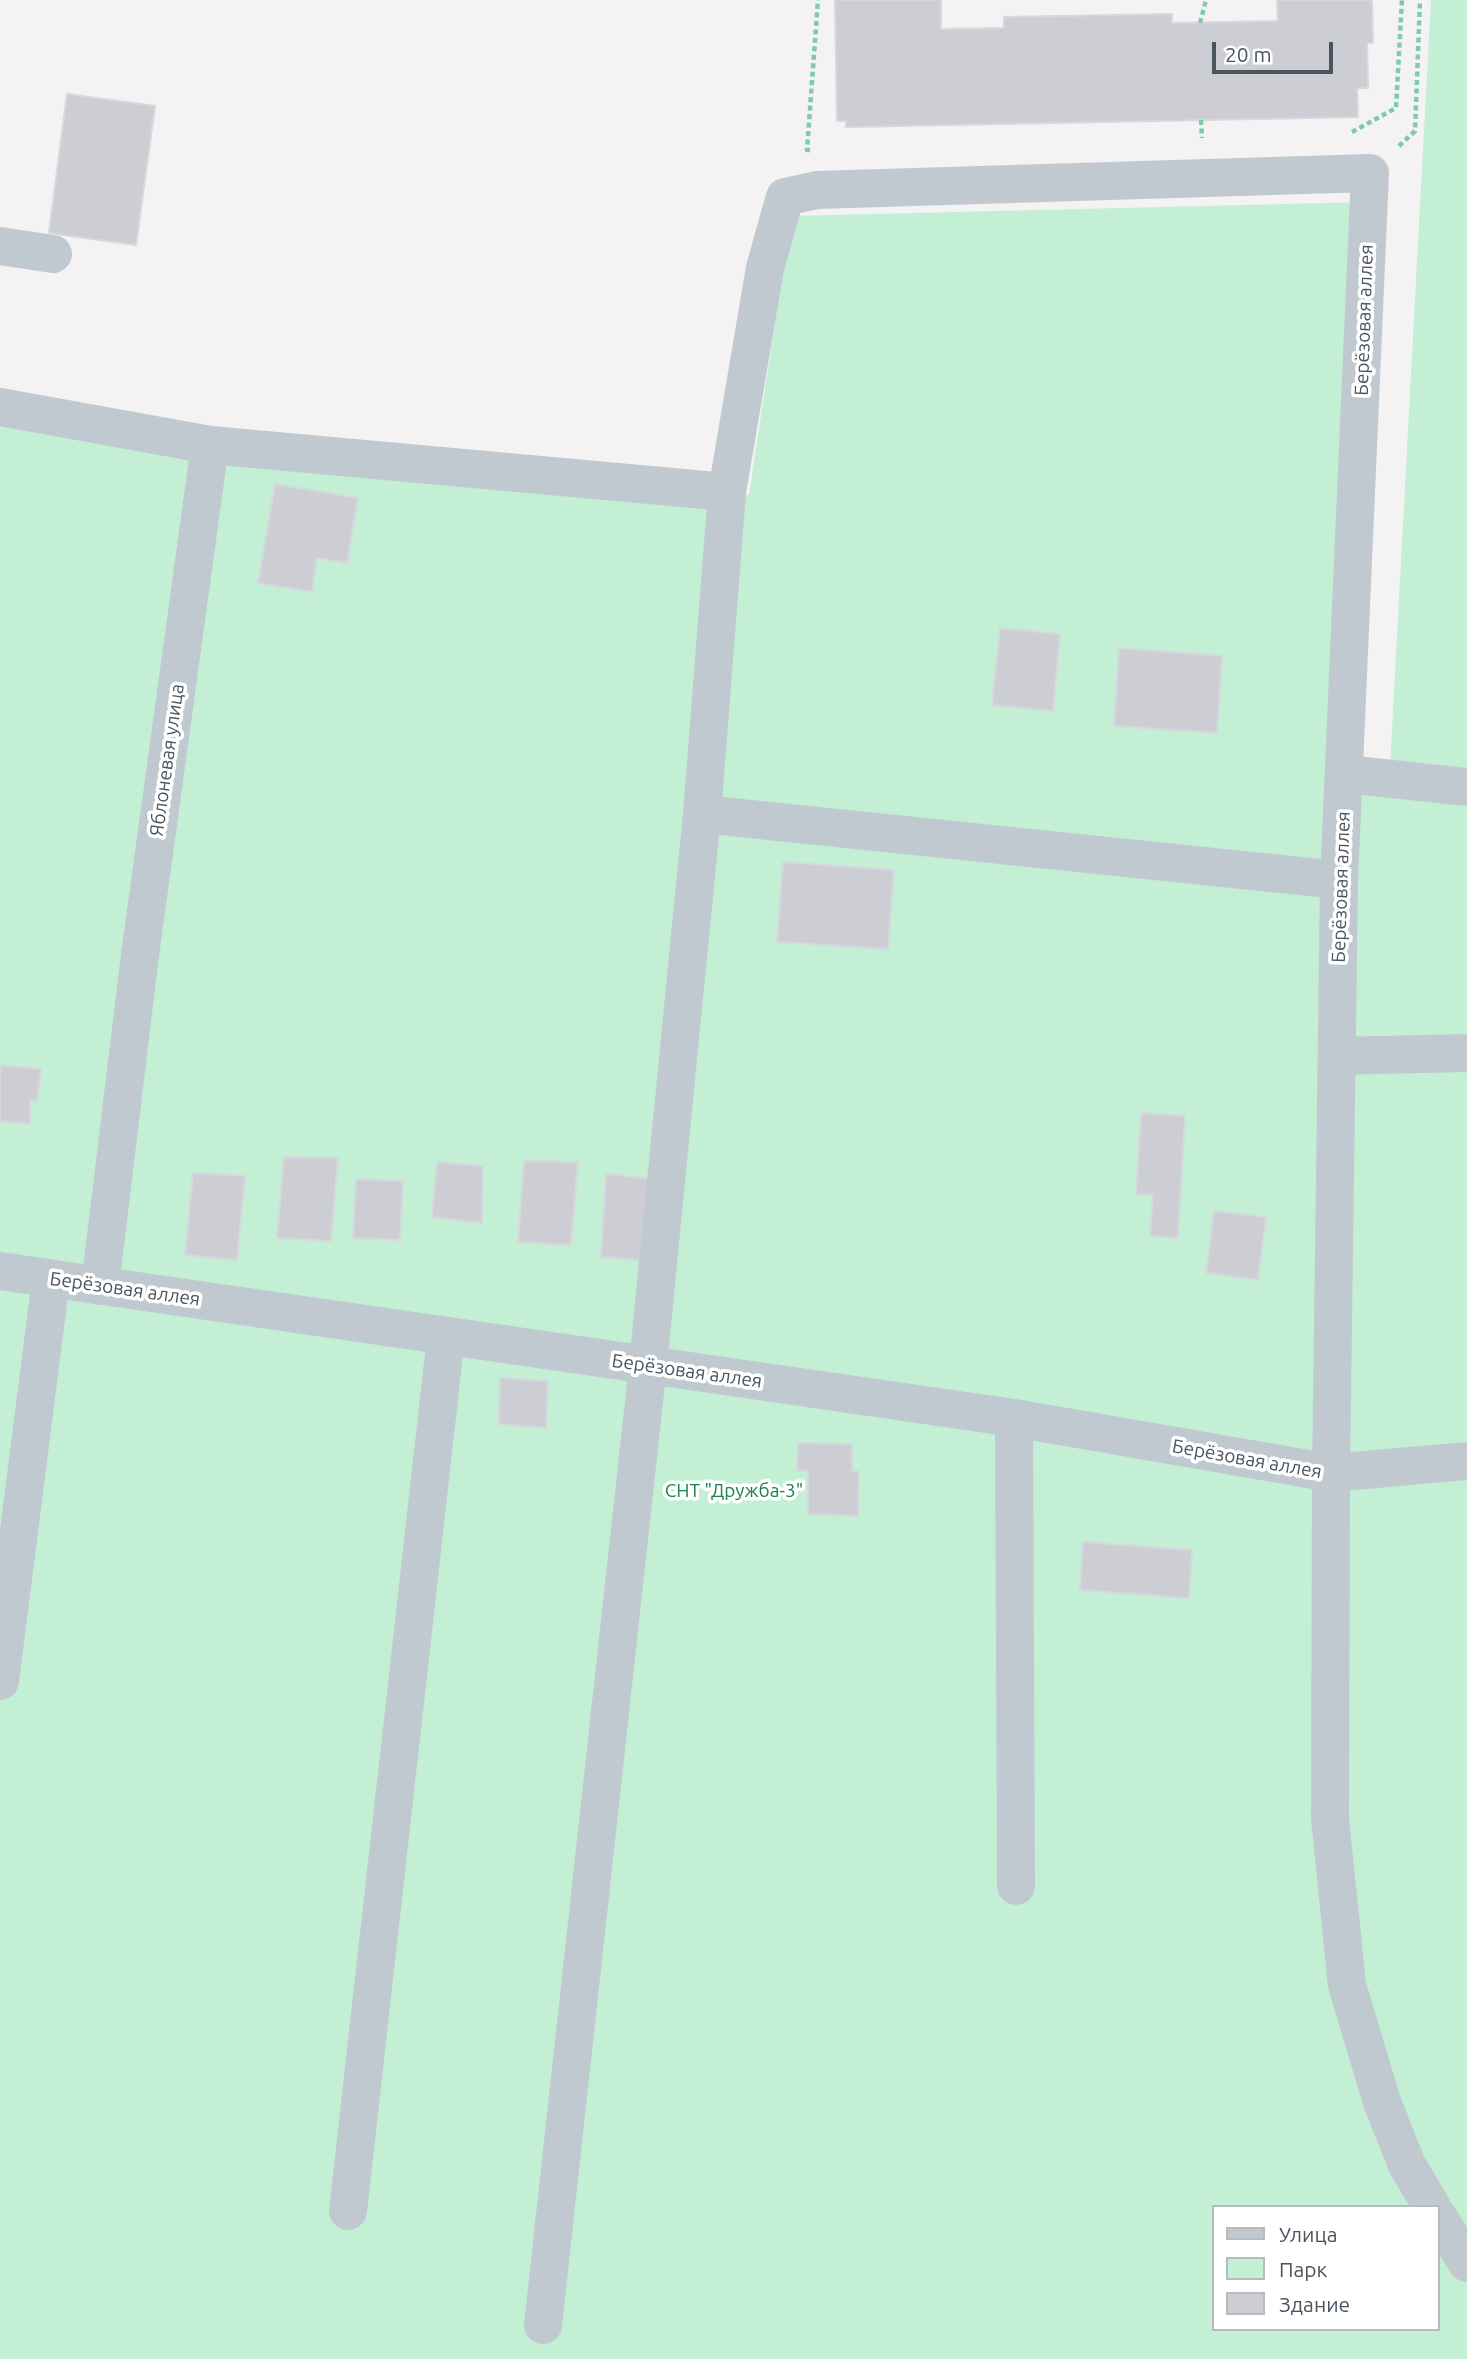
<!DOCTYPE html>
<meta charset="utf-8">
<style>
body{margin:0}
#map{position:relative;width:1467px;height:2359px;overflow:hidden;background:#f4f2f2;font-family:Ubuntu,sans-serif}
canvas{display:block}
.legend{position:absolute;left:1212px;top:2205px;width:228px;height:126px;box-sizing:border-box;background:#fff;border:2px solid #b7bbbf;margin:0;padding:9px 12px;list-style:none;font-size:21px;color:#4a555f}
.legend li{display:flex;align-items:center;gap:14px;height:35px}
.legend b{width:35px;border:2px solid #b7bbbf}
.scale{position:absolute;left:1212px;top:42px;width:121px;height:32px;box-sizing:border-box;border:4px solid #4a555f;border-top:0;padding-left:9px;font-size:21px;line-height:24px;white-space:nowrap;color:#4a555f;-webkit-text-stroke:5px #fff;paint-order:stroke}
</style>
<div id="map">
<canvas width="1467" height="2359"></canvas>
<ul class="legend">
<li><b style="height:9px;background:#c1c9d0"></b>Улица</li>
<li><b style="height:19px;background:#c3efd5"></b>Парк</li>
<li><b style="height:19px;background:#ccced4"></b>Здание</li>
</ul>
<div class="scale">20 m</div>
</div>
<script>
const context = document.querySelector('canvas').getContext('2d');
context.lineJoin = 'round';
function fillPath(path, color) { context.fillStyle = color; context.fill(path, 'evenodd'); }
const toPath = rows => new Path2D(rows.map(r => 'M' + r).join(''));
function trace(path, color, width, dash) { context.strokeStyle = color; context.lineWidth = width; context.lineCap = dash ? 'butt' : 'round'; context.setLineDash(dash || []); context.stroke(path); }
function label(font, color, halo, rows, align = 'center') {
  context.font = font + ' Ubuntu,sans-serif'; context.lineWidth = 7; context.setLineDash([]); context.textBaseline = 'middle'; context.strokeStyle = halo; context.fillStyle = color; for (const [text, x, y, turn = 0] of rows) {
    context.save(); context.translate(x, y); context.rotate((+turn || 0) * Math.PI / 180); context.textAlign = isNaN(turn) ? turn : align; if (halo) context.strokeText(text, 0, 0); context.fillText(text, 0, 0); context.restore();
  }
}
fillPath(toPath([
 [1431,0,1467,0,1467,2359,0,2359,0,405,749,495,791,216,1368,202,1346,774,1390,767],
 [1213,2207,1437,2207,1437,2329,1213,2329]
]), '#c3efd5');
const building = toPath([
 [835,0,941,0,941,29,1004,28,1004,17,1172,14,1172,23,1278,21,1277,0,1372,0,1373,43,1367,43,1368,88,1357,88,1358,117,846,127,846,121,837,121,835,0],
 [67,94,155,106,136,245,49,233,67,94],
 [275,484,358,498,347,563,317,558,312,592,258,583,275,484],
 [1000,628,1060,634,1053,711,992,705,1000,628],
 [1119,648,1222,656,1217,733,1114,726,1119,648],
 [783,862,894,870,888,949,777,942,783,862],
 [0,1065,41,1069,37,1101,30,1100,30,1124,0,1121,0,1065],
 [1141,1113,1185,1116,1178,1238,1150,1236,1153,1195,1136,1195,1141,1113],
 [284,1157,338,1158,331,1241,277,1238,284,1157],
 [524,1161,578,1162,571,1245,518,1242,524,1161],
 [437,1162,483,1166,482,1223,432,1217,437,1162],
 [193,1173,245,1176,237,1260,185,1255,193,1173],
 [606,1174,654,1179,649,1261,601,1257,606,1174],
 [356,1179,403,1181,400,1240,353,1238,356,1179],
 [1214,1211,1266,1217,1258,1280,1206,1273,1214,1211],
 [500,1378,548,1381,546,1428,499,1424,500,1378],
 [798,1443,852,1444,852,1471,859,1471,858,1516,808,1514,808,1470,797,1471,798,1443],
 [1083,1542,1192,1550,1189,1598,1080,1590,1083,1542]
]);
fillPath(building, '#ccced4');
trace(building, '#d6d8dd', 2);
trace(toPath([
 [1200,23,1206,0],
 [1201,120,1202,138],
 [1352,132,1396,108,1402,0],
 [1399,146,1415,131,1420,0],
 [810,150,807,150,818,0]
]), '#7ccca5', 4.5, [5, 3.5]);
trace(toPath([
 [0,246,53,254],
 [0,407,210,445,140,955,100,1286],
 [210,445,727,492,702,814,648,1365,543,2325],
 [1346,774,1467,787],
 [702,814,1339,880],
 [1337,1056,1467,1053],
 [0,1271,1014,1418,1331,1473,1339,880,1370,173,817,190,785,197,765,268,727,492],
 [1014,1418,1016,1886],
 [0,1681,51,1279],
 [1432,2207,1407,2165,1382,2102,1347,1985,1330,1819,1331,1473,1467,1461],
 [348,2211,446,1336],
 [1437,2215,1467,2263]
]), '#c1c9d0', 38);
label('19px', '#4a555f', '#fff', [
 ["Берёзовая аллея",1364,320,-88],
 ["Яблоневая улица",167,760,-82],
 ["Берёзовая аллея",1341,887,-88],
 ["Берёзовая аллея",125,1289,8],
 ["Берёзовая аллея",687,1371,8],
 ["Берёзовая аллея",1247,1459,10]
]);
label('19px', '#1b814e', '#fff', [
 ["СНТ \"Дружба-3\"",734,1491]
]);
</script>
